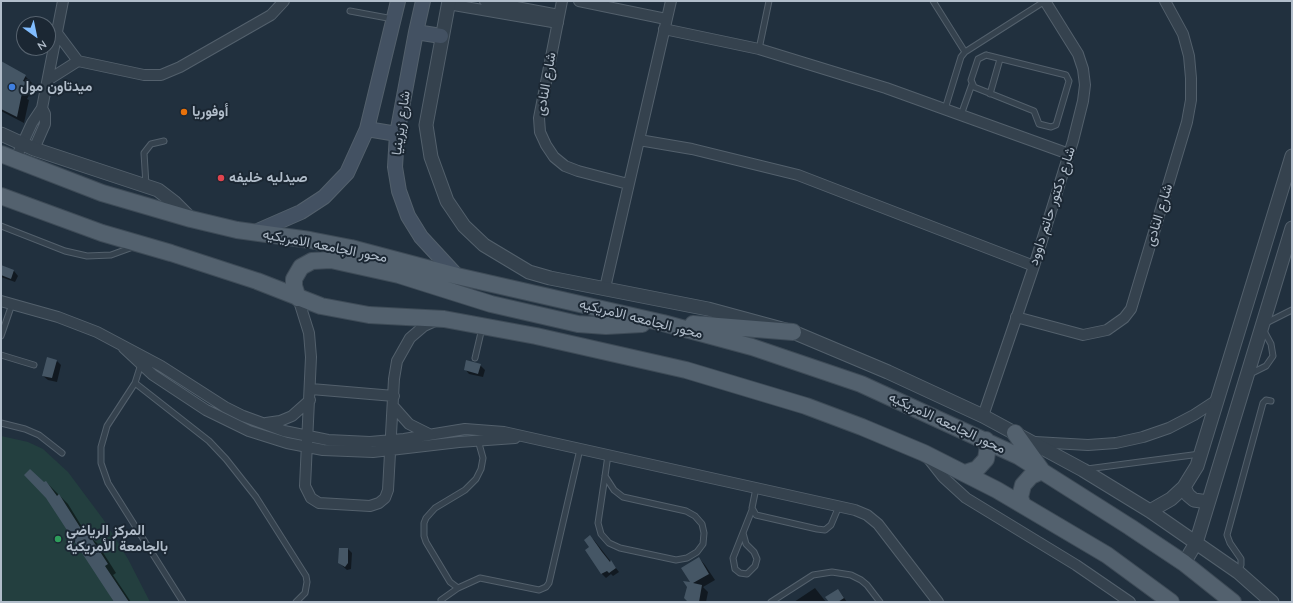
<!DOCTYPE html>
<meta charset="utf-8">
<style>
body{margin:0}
#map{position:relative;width:1293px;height:603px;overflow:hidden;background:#21303e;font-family:Quicksand,sans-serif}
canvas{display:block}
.frame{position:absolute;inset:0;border:2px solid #b1bdca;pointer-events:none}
.north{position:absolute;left:16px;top:16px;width:40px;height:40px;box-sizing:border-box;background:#1b2733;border:1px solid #57636f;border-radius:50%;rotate:147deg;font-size:11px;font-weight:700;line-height:16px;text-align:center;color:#b1bdca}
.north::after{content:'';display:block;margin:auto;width:14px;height:18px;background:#81bdff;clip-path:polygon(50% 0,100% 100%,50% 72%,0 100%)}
</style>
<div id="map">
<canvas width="1293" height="603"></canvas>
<div class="frame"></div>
<div class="north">N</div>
</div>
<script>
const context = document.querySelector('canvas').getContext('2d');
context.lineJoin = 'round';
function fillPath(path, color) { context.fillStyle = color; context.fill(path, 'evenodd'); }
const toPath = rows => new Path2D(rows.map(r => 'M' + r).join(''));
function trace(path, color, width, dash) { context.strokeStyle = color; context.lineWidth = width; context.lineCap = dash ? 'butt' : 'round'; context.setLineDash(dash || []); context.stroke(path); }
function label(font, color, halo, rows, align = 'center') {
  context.font = font + ' Quicksand,Vazirmatn,sans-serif'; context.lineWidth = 4; context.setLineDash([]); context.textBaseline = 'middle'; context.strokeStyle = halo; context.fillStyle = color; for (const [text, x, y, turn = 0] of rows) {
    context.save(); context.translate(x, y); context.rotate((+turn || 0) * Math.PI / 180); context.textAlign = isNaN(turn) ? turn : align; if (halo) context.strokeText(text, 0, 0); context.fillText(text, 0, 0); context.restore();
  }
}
fillPath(toPath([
 [1,436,28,442,43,449,68,472,103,519,128,559,150,602,1,602]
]), '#233f3f');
fillPath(toPath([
 [1,63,25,76,32,83,29,88,32,90,27,99,29,100,24,123,1,111],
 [1,266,14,271,18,276,15,282,1,277],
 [57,361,61,365,57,382,48,380,43,376],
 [480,365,485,370,483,377,469,374,465,369],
 [46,482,68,504,87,535,97,543,116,573,113,575,131,602,114,602,44,483],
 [590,537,594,540,619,572,613,576,611,574,606,578,602,574,586,550,590,547],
 [348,549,352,553,351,569,347,570,339,563],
 [699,558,705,565,715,580,703,587,708,592,706,602,689,602,692,584],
 [815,588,826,602,794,602],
 [838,590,842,595,847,602,830,602]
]), '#0007');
fillPath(toPath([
 [1,61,26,75,23,81,26,82,21,92,22,93,17,117,1,109],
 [1,265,14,270,11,279,1,275],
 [47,357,57,360,52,378,42,376],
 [466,360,481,364,478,374,464,370],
 [30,469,44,482,46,481,57,496,59,494,85,535,88,533,108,564,105,566,129,602,114,602,46,498,24,475],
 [590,535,602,552,610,562,611,560,616,568,609,573,607,571,601,574,585,550,589,547,584,540],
 [339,548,348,548,348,563,345,567,338,563],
 [699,557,709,574,693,583,702,585,699,602,688,602,684,598,687,587,683,581,690,582,681,568],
 [838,589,844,598,838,602,829,602,825,597]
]), '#455665');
const service = toPath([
 [933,1,965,52],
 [350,11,393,19],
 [759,49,769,1],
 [986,55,1066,75,1069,81,1056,125,1051,127,1039,124,1034,111,974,87,971,80,978,59,986,55],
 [990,94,1000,59],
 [945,109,961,57,965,52,1045,1],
 [961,115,972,84],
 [146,185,144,153,151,144,164,141],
 [1,226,65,251,87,256,111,255,133,247],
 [1266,323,1292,310],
 [1,336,12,304],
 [1,355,34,365],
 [475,358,482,328],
 [141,364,135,383,107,426,101,447,101,463,108,483,183,602],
 [1250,374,1266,366,1273,356,1271,344,1264,331],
 [135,383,209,441,226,459,256,497,306,576,307,582,305,593,296,602],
 [1,423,25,429,39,435,62,453],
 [478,440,483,458,481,469,476,479,465,490,435,508,426,518,424,523,424,536,426,542,450,582,458,588,480,578,539,590,546,587,549,583,580,449],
 [1087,469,1200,454],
 [605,476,614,490,623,497,686,511,695,516,702,524,704,533,703,544,697,552,687,558,676,560,620,548,609,543,601,534,598,523,605,476],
 [605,476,608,455],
 [756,488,752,508,756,515,817,529,825,530,831,525,839,506],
 [743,533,746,544,754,552,757,559,755,566,747,574,740,573,735,569,733,558,752,510],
 [1238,571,1241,565,1241,559,1230,543,1227,535,1263,403,1266,400,1271,401],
 [441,600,458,588],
 [771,602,813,575,832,572,851,575,861,580,867,585,880,602]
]);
const minor = toPath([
 [485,1,559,15],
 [562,1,539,118,540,132,546,145,554,157,565,166,578,171,628,184],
 [579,1,666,19],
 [448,4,558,23],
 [664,29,759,49,886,88,1069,154],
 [57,33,78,61,144,75,161,75,180,67,271,15,284,1],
 [48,80,78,61],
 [639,140,692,149,798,175,1034,266],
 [34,149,45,124,45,114,42,108],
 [15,160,32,123,42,108,63,1],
 [605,288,671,1],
 [298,298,309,333,311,357,305,486,311,498,319,503,370,506,379,503,385,498,388,490,394,379,397,361,410,338,424,326,435,321],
 [1,301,58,317,97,332,161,366,225,407,243,416,284,431,328,440,370,442,404,439,465,429,504,432,855,510,867,515,878,524,938,602],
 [1016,317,1083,335,1107,330,1124,318,1131,309,1187,122,1191,100,1191,78,1189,56,1183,34,1165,1],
 [124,348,153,375,206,410,249,431,287,443,323,450,373,452,459,442,515,438],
 [311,389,394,396],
 [393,406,409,424,429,434],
 [983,416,1034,266,1073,141,1083,101,1085,85,1083,69,1078,54,1045,1],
 [266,423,280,421,292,416,310,400],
 [1035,442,1088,445,1116,443,1143,437,1169,428,1194,415,1217,400],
 [928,458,943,477,966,498,1076,565,1130,602]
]);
const tertiary = toPath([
 [449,1,426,125,431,157,447,201,464,226,484,245,529,272,550,278,708,309,793,332,888,372,983,416,1083,470,1150,511,1238,572,1272,602],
 [1,134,34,149,158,190,175,203,191,219],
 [1184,487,1188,495,1194,500,1208,502],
 [1150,511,1171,499,1184,487,1197,466,1292,156],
 [1184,563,1196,543,1292,228]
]);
const secondary = toPath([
 [423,1,416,32,397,134,395,167,399,191,408,216,421,237,457,276],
 [416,32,441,36],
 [367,129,397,134],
 [253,233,301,212,324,197,347,173,367,129,398,1]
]);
const primary = toPath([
 [1,154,102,193,191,219,237,230,310,240,351,248,457,276,663,323,752,347,861,384,1018,456,1130,527,1184,563,1233,602],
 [1,196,102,233,171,253,257,281,321,306,369,315,444,319,536,336,686,370,806,406,862,427,924,453,997,490,1107,555,1171,602],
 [298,298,294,286,294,279,301,267,312,261,331,260,399,275,491,304,578,324,606,326,642,324],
 [693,324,793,332],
 [1015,433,1042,471,1031,476,1023,485,1020,497,1022,503],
 [965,473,977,469,986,459,988,446,986,440]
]);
trace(service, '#53606c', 7);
trace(minor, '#53606c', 12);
trace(tertiary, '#53606c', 15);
trace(secondary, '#53606c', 16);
trace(primary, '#3e4b57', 18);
trace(service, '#35424e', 5);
trace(minor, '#35424e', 10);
trace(tertiary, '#35424e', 13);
trace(secondary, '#435162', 14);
trace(primary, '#53616e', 16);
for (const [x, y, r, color] of [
 [12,87,4,"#3f7fe0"],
 [184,112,4,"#e8710a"],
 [221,178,4,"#e0444e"],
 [58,539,4,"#2e9e5b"]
]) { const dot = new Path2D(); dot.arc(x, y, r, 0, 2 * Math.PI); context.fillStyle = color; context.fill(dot); trace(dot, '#1b2733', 1.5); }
label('14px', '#b1bdca', '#1b2733', [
 ["شارع النادى",546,84,-80],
 ["شارع زيزينيا",401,123,-82],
 ["شارع دكتور حاتم داوود",1052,206,-72],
 ["شارع النادى",1159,215,-73],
 ["محور الجامعه الامريكيه",325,246,11],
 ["محور الجامعه الامريكيه",641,319,14],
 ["محور الجامعه الامريكيه",947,423,25]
]);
label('bold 14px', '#b1bdca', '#1b2733', [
 ["ميدتاون مول",20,87],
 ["أوفوريا",192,112],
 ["صيدليه خليفه",229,178],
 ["المركز الرياضي",66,531],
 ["بالجامعة الأمريكية",66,547]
], 'left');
</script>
